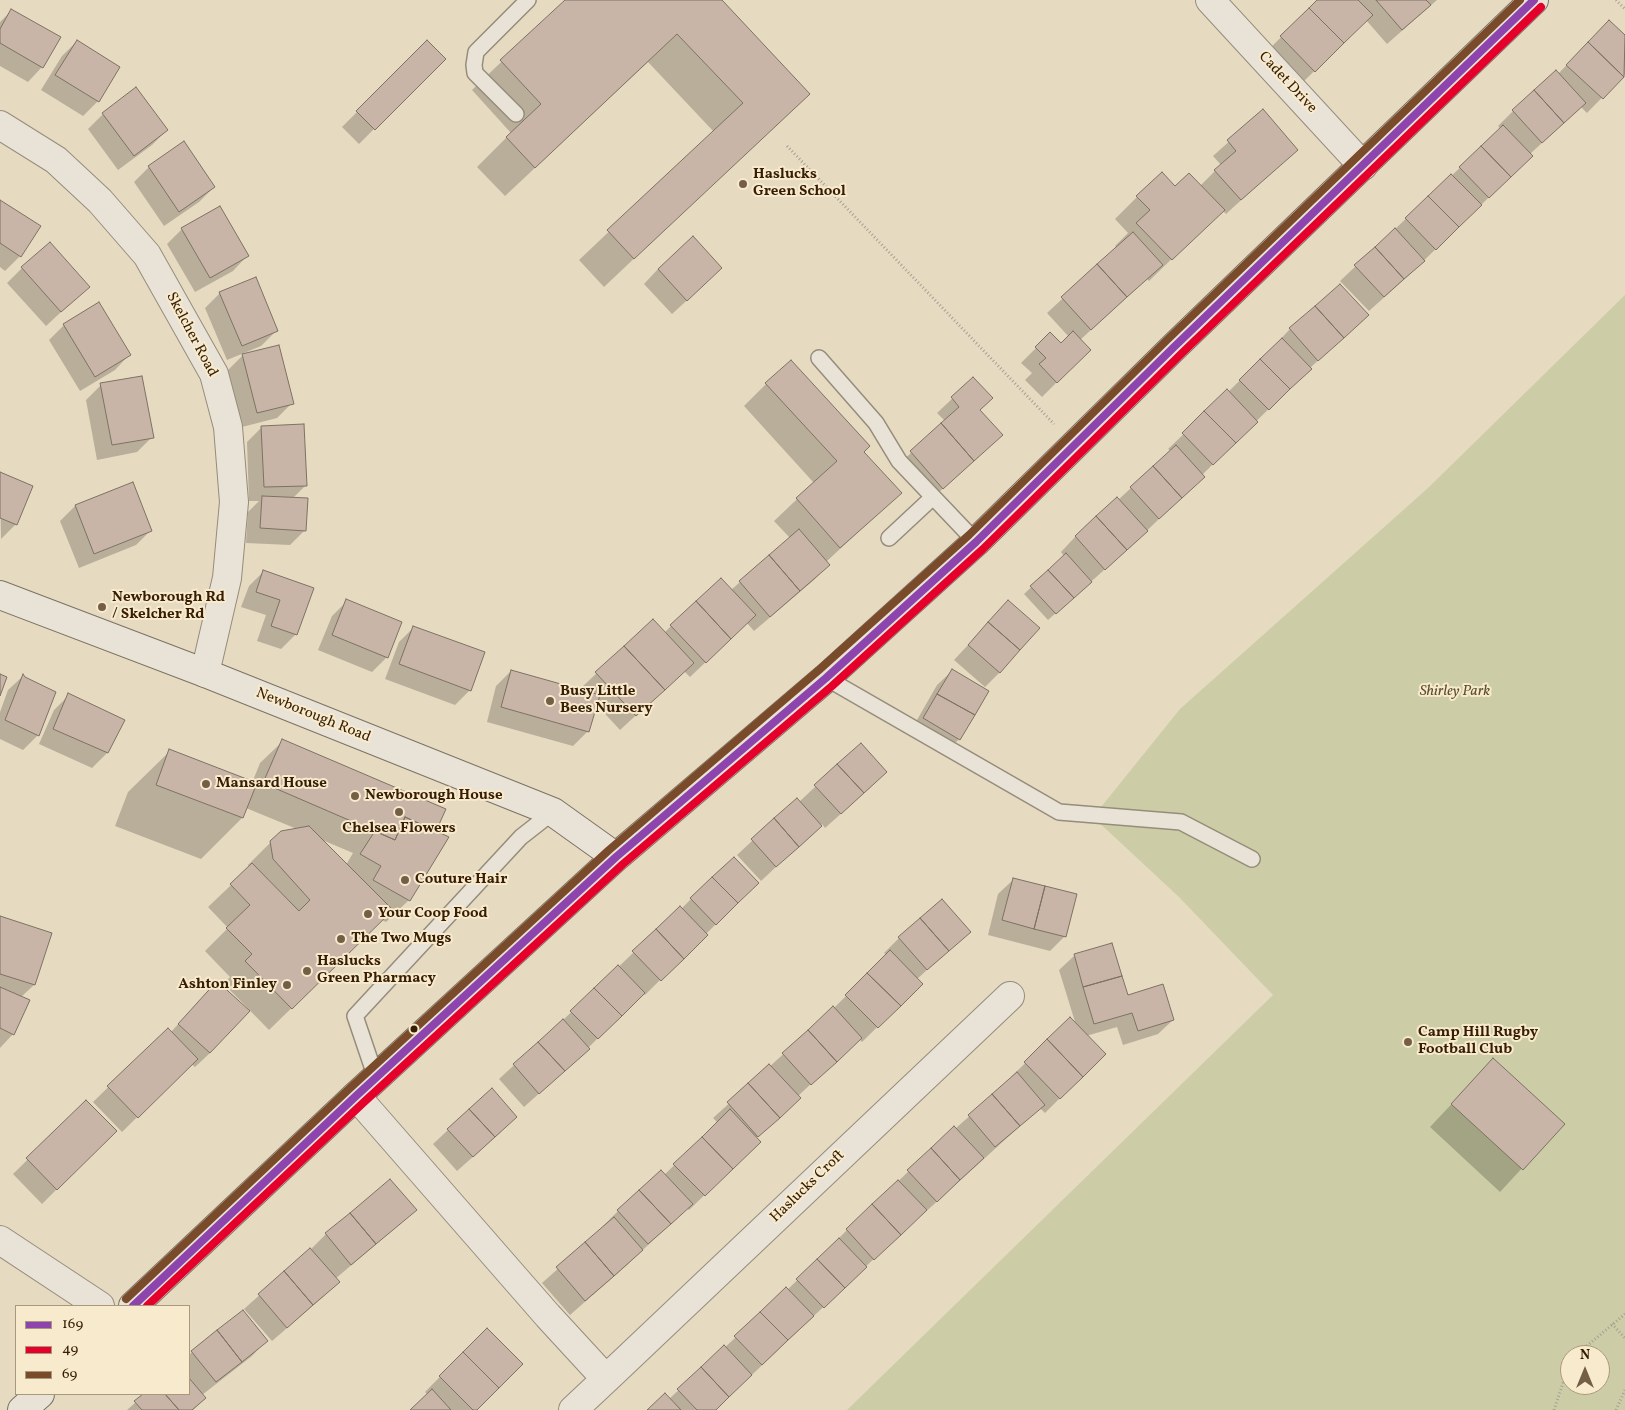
<!DOCTYPE html>
<style>
body{margin:0}
#map{position:relative;width:1625px;height:1410px;overflow:hidden;background:#e6dac1;font-family:Vollkorn,serif}
canvas{display:block}
.legend{position:absolute;left:15px;top:1305px;width:175px;height:90px;box-sizing:border-box;background:#f8eacd;border:1px solid #aa987d;margin:0;padding:6px 9px;list-style:none;font-size:15px;color:#361d04}
.legend li{display:flex;align-items:center;gap:10px;height:25px}
.legend b{width:25px;border:1px solid #aa987d}
.north{position:absolute;left:1560px;top:1345px;width:50px;height:50px;box-sizing:border-box;background:#f8eacd;border:1px solid #aa987d;border-radius:50%;rotate:0deg;font-size:14px;font-weight:700;line-height:20px;text-align:center;color:#361d04}
.north::after{content:'';display:block;margin:auto;width:18px;height:22px;background:#745f46;clip-path:polygon(50% 0,100% 100%,50% 72%,0 100%)}
</style>
<div id="map">
<canvas width="1625" height="1410"></canvas>
<ul class="legend">
<li><b style="height:6px;background:#8e44ad"></b>169</li>
<li><b style="height:6px;background:#e4002b"></b>49</li>
<li><b style="height:6px;background:#7a4b2a"></b>69</li>
</ul>
<div class="north">N</div>
</div>
<script>
const context = document.querySelector('canvas').getContext('2d');
context.lineJoin = 'round';
function fillPath(path, color) { context.fillStyle = color; context.fill(path, 'evenodd'); }
const toPath = rows => new Path2D(rows.map(r => 'M' + r).join(''));
function trace(path, color, width, dash) { context.strokeStyle = color; context.lineWidth = width; context.lineCap = dash ? 'butt' : 'round'; context.setLineDash(dash || []); context.stroke(path); }
function label(font, color, halo, rows, align = 'center') {
  context.font = font + ' Vollkorn,serif'; context.lineWidth = 4; context.setLineDash([]); context.textBaseline = 'middle'; context.strokeStyle = halo; context.fillStyle = color; for (const [text, x, y, turn = 0] of rows) {
    context.save(); context.translate(x, y); context.rotate((+turn || 0) * Math.PI / 180); context.textAlign = isNaN(turn) ? turn : align; if (halo) context.strokeText(text, 0, 0); context.fillText(text, 0, 0); context.restore();
  }
}
fillPath(toPath([
 [1625,295,1625,1410,847,1410,1273,995,1179,897,1093,817,1180,709,1428,488],
 [1570,1355,1600,1355,1600,1385,1570,1385]
]), '#cccda6');
fillPath(toPath([
 [566,0,720,0,808,94,604,287,579,260,714,132,648,62,505,196,477,167,511,133,472,90],
 [1319,0,1437,0,1387,44,1366,20,1299,86,1266,52],
 [12,10,42,67,28,82,0,66,0,22],
 [1609,21,1625,37,1625,74,1587,113,1581,107,1530,154,1517,170,1408,276,1369,311,1340,281,1501,129,1498,126,1513,111,1556,72,1558,74],
 [77,41,98,101,83,116,41,90,62,56],
 [427,42,444,59,359,144,342,127],
 [136,89,167,130,152,145,118,170,88,129,103,114],
 [1263,111,1297,149,1226,214,1222,210,1149,281,1147,279,1080,340,1089,350,1042,397,1025,380,1032,373,1021,363,1050,334,1061,345,1069,337,1047,313,1117,248,1115,246,1128,233,1115,219,1137,197,1175,187,1200,186,1221,165,1213,156],
 [184,143,214,187,199,202,164,226,134,182,149,167],
 [0,202,20,256,5,271,0,267],
 [219,208,247,256,233,271,195,292,167,244,182,229],
 [22,268,88,287,46,326,7,283],
 [658,269,706,283,672,314,644,284],
 [220,293,276,331,261,346,227,360,205,308],
 [1367,315,1310,368,1202,475,1188,491,1131,546,1048,620,1024,594,1064,556,1061,552,1075,537,1117,499,1118,500,1171,451,1168,449,1228,392,1276,345,1276,344,1290,329],
 [64,325,129,355,115,370,80,391,49,340],
 [243,355,292,403,277,418,242,427,228,370],
 [973,379,986,450,928,502,896,467,945,421,937,413],
 [766,384,863,452,900,493,826,562,828,565,814,580,754,631,747,623,690,677,684,671,620,730,596,704,588,731,573,746,487,722,496,686,511,671,585,692,581,688,652,621,664,633,671,626,731,590,790,538,774,521,814,483,744,406],
 [101,385,152,437,137,452,97,460,86,400],
 [262,427,306,485,292,499,305,530,290,545,246,543,248,512,259,501,249,501,247,442],
 [0,473,31,487,16,524,1,539],
 [132,484,150,531,136,545,79,568,60,521,75,506],
 [264,571,312,589,296,634,281,649,257,641,266,615,241,607,249,586],
 [347,601,387,657,372,672,318,650,332,616],
 [1008,602,1000,672,985,687,954,660],
 [414,627,470,690,455,705,385,679,399,642],
 [952,671,959,739,945,754,909,734,937,685],
 [23,676,38,735,23,750,0,739,0,712,8,690],
 [69,695,124,721,107,753,92,768,39,744,54,710],
 [283,741,444,810,409,900,386,922,382,920,269,1030,224,984,230,977,205,951,228,928,208,907,249,868,248,865,271,842,297,829,246,808,242,818,201,859,115,826,128,792,170,751,252,783,260,763],
 [320,839,353,853,346,865],
 [860,745,871,787,825,828,822,824,761,881,737,855,796,800,799,802],
 [1013,880,1065,936,1050,951,988,935,998,894],
 [757,883,645,995,643,993,573,1063,524,1107,499,1079,562,1021,680,908,681,909,691,899],
 [0,917,51,934,34,985,21,997,13,1034,0,1048],
 [969,932,917,979,921,984,862,1042,859,1039,798,1096,785,1113,756,1138,745,1156,689,1210,687,1208,627,1265,570,1315,542,1283,605,1227,603,1226,618,1211,664,1175,718,1123,713,1118,834,1008,887,955,884,953,899,938],
 [1112,944,1127,997,1173,1020,1158,1034,1123,1045,1117,1027,1086,1036,1104,1054,1045,1113,1040,1108,921,1216,920,1215,715,1410,649,1410,669,1399,787,1290,833,1246,832,1245,847,1230,954,1128,955,1129,1012,1078,1011,1077,1070,1019,1076,1025,1059,970,1074,956],
 [202,998,210,1053,195,1067,191,1064,122,1132,93,1102,168,1029,171,1032],
 [1493,1060,1563,1124,1500,1192,1430,1127],
 [86,1102,115,1131,42,1204,13,1174],
 [448,1130,501,1132,457,1171,433,1144],
 [415,1209,400,1224,335,1279,338,1282,323,1297,272,1341,244,1309,311,1249,326,1234],
 [487,1329,475,1410,412,1410,428,1395,425,1392],
 [266,1341,252,1356,202,1395,205,1398,193,1410,127,1410,145,1394,189,1394,189,1355,192,1352]
]), '#0003');
const building = toPath([
 [565,0,722,0,810,94,634,259,607,230,743,103,677,34,535,168,506,137,541,104,500,60,565,0],
 [1317,0,1358,0,1373,15,1344,43,1309,8,1317,0],
 [1376,0,1426,0,1431,5,1402,30,1376,0],
 [1309,8,1344,43,1315,72,1280,36,1309,8],
 [11,9,61,37,43,68,0,43,0,29,11,9],
 [1609,20,1625,35,1624,77,1588,42,1609,20],
 [77,40,120,67,99,102,55,75,77,40],
 [427,40,446,59,375,130,356,111,427,40],
 [1588,42,1624,77,1603,99,1566,65,1588,42],
 [1556,70,1586,103,1564,123,1534,90,1556,70],
 [136,87,168,130,134,156,102,113,136,87],
 [1534,90,1564,123,1542,143,1512,110,1534,90],
 [1263,109,1298,150,1241,200,1214,170,1236,151,1227,140,1263,109],
 [1503,125,1533,156,1511,177,1481,146,1503,125],
 [184,141,215,187,179,212,148,166,184,141],
 [1481,146,1511,177,1489,198,1459,167,1481,146],
 [1162,172,1175,186,1189,173,1225,210,1172,260,1136,223,1150,210,1136,196,1162,172],
 [1451,174,1482,205,1459,227,1428,196,1451,174],
 [1428,196,1459,227,1436,250,1405,218,1428,196],
 [0,200,41,226,21,257,0,243,0,200],
 [220,206,249,256,210,278,181,228,220,206],
 [1395,228,1425,261,1404,279,1375,247,1395,228],
 [1133,232,1163,265,1127,297,1097,264,1133,232],
 [693,236,722,268,687,301,658,269,693,236],
 [50,242,90,287,61,312,21,267,50,242],
 [1375,247,1404,279,1384,297,1354,265,1375,247],
 [1097,264,1127,297,1091,330,1061,297,1097,264],
 [256,277,278,331,242,346,219,292,256,277],
 [1340,284,1369,315,1344,338,1315,306,1340,284],
 [99,302,131,355,95,377,63,324,99,302],
 [1315,306,1344,338,1318,361,1289,328,1315,306],
 [1073,331,1091,350,1057,383,1039,364,1046,358,1035,347,1050,332,1061,343,1073,331],
 [1282,338,1312,369,1290,389,1260,359,1282,338],
 [279,345,294,404,257,413,242,354,279,345],
 [1260,359,1290,389,1269,410,1239,380,1260,359],
 [791,360,870,446,864,452,902,493,840,548,796,498,837,461,765,383,791,360],
 [142,376,154,438,112,445,100,383,142,376],
 [973,377,993,398,980,410,1003,435,974,461,941,423,959,407,951,397,973,377],
 [1227,389,1258,422,1236,443,1204,411,1227,389],
 [1204,411,1236,443,1213,465,1182,433,1204,411],
 [941,423,974,461,943,489,910,451,941,423],
 [304,424,307,486,264,487,261,426,304,424],
 [1176,445,1205,477,1182,498,1153,466,1176,445],
 [1153,466,1182,498,1159,519,1130,487,1153,466],
 [0,472,33,486,17,525,0,518,0,472],
 [133,482,152,531,94,554,75,505,133,482],
 [262,496,308,498,306,531,260,528,262,496],
 [1117,497,1148,531,1127,550,1096,516,1117,497],
 [1096,516,1127,550,1105,570,1075,536,1096,516],
 [799,529,830,565,800,591,769,555,799,529],
 [1066,553,1092,582,1074,598,1048,570,1066,553],
 [769,555,800,591,770,617,739,581,769,555],
 [263,570,314,588,297,635,271,626,280,600,256,592,263,570],
 [1048,570,1074,598,1056,614,1030,586,1048,570],
 [721,578,756,615,731,639,696,601,721,578],
 [346,599,402,622,388,658,332,635,346,599],
 [1008,600,1040,628,1020,650,988,622,1008,600],
 [696,601,731,639,706,663,670,625,696,601],
 [653,619,694,663,665,690,624,646,653,619],
 [988,622,1020,650,1000,673,968,645,988,622],
 [413,626,485,652,471,691,399,664,413,626],
 [624,646,665,690,636,716,595,672,624,646],
 [952,669,989,691,975,715,937,694,952,669],
 [511,670,600,695,589,732,501,707,511,670],
 [0,674,7,677,0,696,0,674],
 [23,674,25,677,56,692,39,736,5,720,23,674],
 [68,693,125,720,108,753,53,729,68,693],
 [937,694,975,715,960,740,923,718,937,694],
 [282,739,446,809,436,831,405,817,395,840,263,783,282,739],
 [861,743,887,772,864,793,837,764,861,743],
 [169,749,257,783,243,818,156,785,169,749],
 [837,764,864,793,841,814,814,785,837,764],
 [797,798,822,826,799,847,774,818,797,798],
 [405,817,449,837,410,901,373,880,381,866,360,854,375,831,395,840,405,817],
 [774,818,799,847,776,867,751,839,774,818],
 [309,826,393,910,292,1009,245,961,252,954,226,928,250,905,230,884,252,863,299,911,310,900,273,859,270,841,281,831,309,826],
 [734,857,759,883,738,903,712,877,734,857],
 [712,877,738,903,716,925,690,898,712,877],
 [1013,878,1045,886,1034,929,1002,920,1013,878],
 [1045,886,1077,894,1066,937,1034,929,1045,886],
 [942,899,971,932,949,951,920,918,942,899],
 [680,906,708,935,684,959,656,929,680,906],
 [0,916,52,933,35,985,0,974,0,916],
 [920,918,949,951,927,970,898,937,920,918],
 [656,929,684,959,661,981,632,951,656,929],
 [1112,943,1122,976,1083,987,1074,954,1112,943],
 [890,950,923,984,901,1006,867,973,890,950],
 [618,965,645,993,622,1016,594,988,618,965],
 [867,973,901,1006,878,1028,845,995,867,973],
 [1122,976,1128,995,1163,984,1174,1020,1138,1031,1132,1013,1094,1024,1083,987,1122,976],
 [217,981,250,1011,210,1053,178,1024,217,981],
 [0,987,30,1000,14,1035,0,1028,0,987],
 [594,988,622,1016,598,1039,570,1011,594,988],
 [833,1006,862,1038,837,1062,808,1030,833,1006],
 [1070,1017,1106,1054,1083,1077,1047,1039,1070,1017],
 [563,1019,590,1049,565,1071,538,1042,563,1019],
 [168,1028,198,1059,138,1118,107,1086,168,1028],
 [808,1030,837,1062,811,1085,782,1053,808,1030],
 [1047,1039,1083,1077,1060,1099,1024,1062,1047,1039],
 [538,1042,565,1071,539,1094,513,1064,538,1042],
 [1493,1058,1565,1124,1523,1170,1451,1104,1493,1058],
 [769,1064,801,1098,780,1118,748,1083,769,1064],
 [1017,1072,1045,1105,1020,1126,992,1094,1017,1072],
 [748,1083,780,1118,758,1137,727,1102,748,1083],
 [492,1088,517,1117,495,1137,469,1109,492,1088],
 [992,1094,1020,1126,995,1147,968,1115,992,1094],
 [86,1100,117,1131,57,1190,26,1158,86,1100],
 [469,1109,495,1137,473,1157,447,1129,469,1109],
 [730,1109,761,1142,733,1169,702,1137,730,1109],
 [954,1126,984,1158,960,1180,931,1148,954,1126],
 [702,1137,733,1169,705,1196,673,1164,702,1137],
 [931,1148,960,1180,937,1202,907,1170,931,1148],
 [661,1170,693,1204,671,1224,639,1190,661,1170],
 [390,1179,417,1210,376,1244,350,1213,390,1179],
 [898,1180,927,1210,901,1235,872,1204,898,1180],
 [639,1190,671,1224,648,1244,617,1210,639,1190],
 [872,1204,901,1235,874,1260,846,1229,872,1204],
 [350,1213,376,1244,351,1265,325,1233,350,1213],
 [614,1217,643,1250,614,1276,585,1242,614,1217],
 [839,1238,867,1267,845,1288,817,1259,839,1238],
 [585,1242,614,1276,585,1301,556,1267,585,1242],
 [310,1248,340,1282,313,1305,284,1271,310,1248],
 [817,1259,845,1288,824,1308,796,1279,817,1259],
 [284,1271,313,1305,287,1328,258,1294,284,1271],
 [786,1287,814,1316,788,1340,760,1312,786,1287],
 [243,1310,268,1341,242,1362,217,1330,243,1310],
 [760,1312,788,1340,762,1365,734,1336,760,1312],
 [487,1328,523,1364,499,1388,463,1352,487,1328],
 [217,1330,242,1362,216,1382,191,1351,217,1330],
 [724,1345,752,1375,729,1397,701,1367,724,1345],
 [463,1352,499,1388,477,1410,473,1410,439,1376,463,1352],
 [701,1367,729,1397,716,1410,697,1410,677,1389,701,1367],
 [189,1378,206,1398,192,1410,179,1410,165,1394,189,1394,189,1378],
 [432,1389,451,1410,410,1410,432,1389],
 [665,1393,681,1410,647,1410,665,1393],
 [143,1394,165,1394,179,1410,142,1410,134,1401,143,1394]
]);
fillPath(building, '#c9b5a8');
trace(building, '#7c7262', 1);
const lane = toPath([
 [516,114,475,73,474,65,476,52,528,0],
 [819,358,876,423,899,461,976,542],
 [889,538,933,497],
 [826,678,1059,812,1181,822,1252,859],
 [376,1078,355,1016,521,837,553,812]
]);
const street = toPath([
 [1210,0,1363,166],
 [0,125,56,160,100,201,147,255,214,374,228,427,234,502,227,578,205,673],
 [356,1096,548,1316,606,1379,1010,996],
 [0,1240,100,1306],
 [573,1410,606,1379]
]);
const secondary = toPath([
 [0,595,205,673,553,812,616,857],
 [133,1306,356,1096,616,857,826,678,976,542,1174,347,1534,0],
 [22,1410,40,1394]
]);
trace(lane, '#968c7b', 18);
trace(street, '#968c7b', 30);
trace(secondary, '#7c7262', 30);
trace(toPath([
 [1616,0,1625,9],
 [787,146,1054,424],
 [1612,1324,1625,1338],
 [1576,1355,1625,1314],
 [1554,1410,1570,1362],
 [1616,1410,1625,1390]
]), '#a69f94', 3, [1, 2.5]);
trace(lane, '#e9e3d7', 15);
trace(street, '#e9e3d7', 28);
trace(secondary, '#e9e3d7', 28);
trace(toPath([
 [133,1306,356,1096,616,857,826,678,976,542,1174,347,1534,0]
]), '#8e44ad', 8);
trace(toPath([
 [147,1306,363,1103,623,864,832,686,983,549,1181,354,1541,7]
]), '#e4002b', 8);
trace(toPath([
 [126,1299,349,1089,609,850,819,670,969,535,1167,340,1520,0]
]), '#7a4b2a', 8);
for (const [x, y, r, color] of [
 [743,184,5,"#745f46"],
 [102,607,5,"#745f46"],
 [550,701,5,"#745f46"],
 [206,784,5,"#745f46"],
 [355,796,5,"#745f46"],
 [399,812,5,"#745f46"],
 [405,880,5,"#745f46"],
 [368,914,5,"#745f46"],
 [341,939,5,"#745f46"],
 [307,971,5,"#745f46"],
 [287,985,5,"#745f46"],
 [414,1029,4.5,"#361d04"],
 [1408,1042,5,"#745f46"]
]) { const dot = new Path2D(); dot.arc(x, y, r, 0, 2 * Math.PI); context.fillStyle = color; context.fill(dot); trace(dot, '#f8eacd', 2); }
label('15px', '#361d04', '#f8eacd', [
 ["Cadet Drive",1287,83,47],
 ["Skelcher Road",191,335,62],
 ["Newborough Road",313,716,22],
 ["Haslucks Croft",808,1187,-44]
]);
label('bold 15px', '#361d04', '#f8eacd', [
 ["Haslucks",753,175],
 ["Green School",753,192],
 ["Newborough Rd",112,598],
 ["/ Skelcher Rd",112,615],
 ["Busy Little",560,692],
 ["Bees Nursery",560,709],
 ["Mansard House",216,784],
 ["Newborough House",365,796],
 ["Chelsea Flowers",399,829,"center"],
 ["Couture Hair",415,880],
 ["Your Coop Food",378,914],
 ["The Two Mugs",351,939],
 ["Haslucks",317,962],
 ["Green Pharmacy",317,979],
 ["Ashton Finley",277,985,"right"],
 ["Camp Hill Rugby",1418,1033],
 ["Football Club",1418,1050]
], 'left');
label('italic 15px', '#5c4f2e', '#f8eacd', [
 ["Shirley Park",1455,692]
]);
</script>
